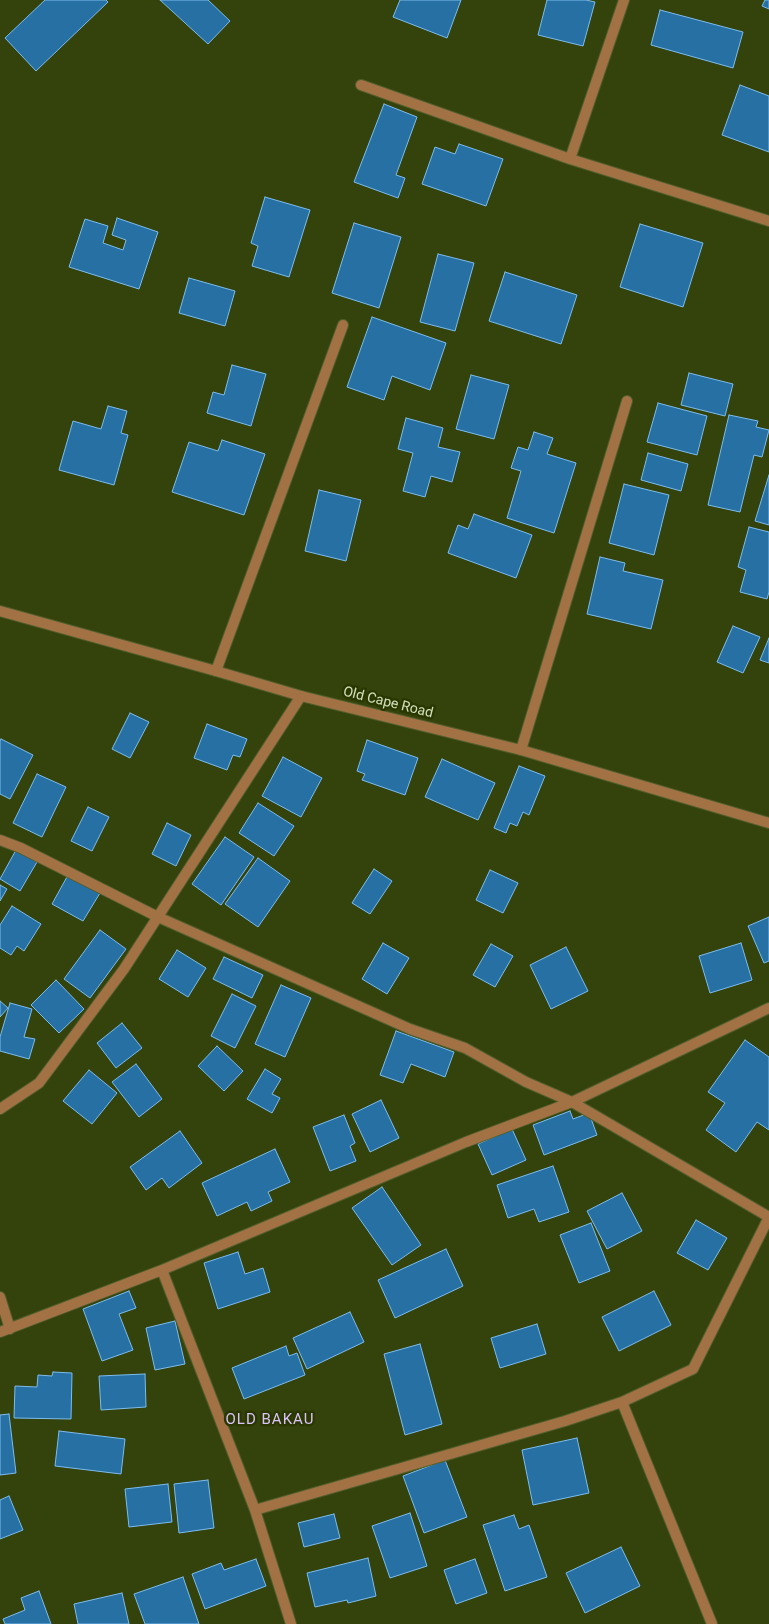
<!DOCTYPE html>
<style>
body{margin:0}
canvas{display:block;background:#34420c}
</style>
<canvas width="769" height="1624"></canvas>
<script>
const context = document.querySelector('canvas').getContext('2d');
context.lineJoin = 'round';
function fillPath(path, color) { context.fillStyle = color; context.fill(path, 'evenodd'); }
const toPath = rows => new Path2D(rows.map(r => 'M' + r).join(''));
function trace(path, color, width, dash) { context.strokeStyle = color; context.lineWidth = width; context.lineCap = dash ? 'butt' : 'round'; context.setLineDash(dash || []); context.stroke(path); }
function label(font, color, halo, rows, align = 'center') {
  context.font = font + ' Roboto,sans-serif'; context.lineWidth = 5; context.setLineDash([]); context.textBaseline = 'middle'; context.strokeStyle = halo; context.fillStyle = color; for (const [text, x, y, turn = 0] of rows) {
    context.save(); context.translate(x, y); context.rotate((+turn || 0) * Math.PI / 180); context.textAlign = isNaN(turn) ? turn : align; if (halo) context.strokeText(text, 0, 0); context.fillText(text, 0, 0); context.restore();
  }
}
const building = toPath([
 [45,0,106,0,108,2,36,71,5,38,45,0],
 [160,0,208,0,230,21,208,44,160,0],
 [400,0,461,0,447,38,393,17,400,0],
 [547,0,586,0,595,2,583,46,538,35,547,0],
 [765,0,769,0,769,9,762,6,765,0],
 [660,10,743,32,733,68,651,45,660,10],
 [740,85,769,96,769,152,722,135,740,85],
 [384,104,417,117,396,175,405,178,398,198,354,182,384,104],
 [459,144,503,159,486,206,422,184,435,147,455,154,459,144],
 [265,197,310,210,289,277,252,266,258,246,251,243,265,197],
 [117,218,158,232,139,289,69,267,85,219,108,226,103,243,123,250,126,240,112,235,117,218],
 [354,223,401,237,379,308,332,293,354,223],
 [640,224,703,243,683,307,620,287,640,224],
 [438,254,474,263,455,331,420,322,438,254],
 [505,272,577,295,561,344,489,321,505,272],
 [189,278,235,291,225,326,179,313,189,278],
 [372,317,446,343,430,390,392,376,384,400,347,387,372,317],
 [232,365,266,374,251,426,207,413,213,392,224,395,232,365],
 [689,373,733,384,725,416,681,405,689,373],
 [471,375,509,385,494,439,456,429,471,375],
 [658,403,707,416,697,455,647,442,658,403],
 [108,406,127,411,121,433,128,435,114,485,59,470,73,421,101,429,108,406],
 [729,415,758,421,756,427,769,430,762,457,754,455,740,512,708,505,729,415],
 [406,418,443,428,438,447,460,452,452,482,431,476,425,497,403,491,413,453,398,449,406,418],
 [534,432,553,438,547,454,576,463,554,533,507,518,521,471,511,468,518,447,528,450,534,432],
 [222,440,265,454,244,515,172,492,189,442,218,451,222,440],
 [648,453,688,464,681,491,641,480,648,453],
 [769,475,769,525,755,521,769,475],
 [624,484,669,495,654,555,609,543,624,484],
 [319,490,361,500,346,561,305,551,319,490],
 [474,514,532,535,516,578,448,553,458,525,468,529,474,514],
 [749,527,769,532,769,592,767,599,740,592,746,570,738,567,749,527],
 [600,557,625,563,623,571,663,580,651,629,587,614,600,557],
 [733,626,760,637,743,673,717,662,733,626],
 [769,638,769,663,760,660,769,638],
 [130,713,149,722,130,758,112,749,130,713],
 [207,724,247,739,240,757,233,755,227,770,194,758,207,724],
 [1,739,33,755,10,799,0,794,0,741,1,739],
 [367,740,418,758,405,795,362,780,365,774,357,771,367,740],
 [283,757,322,778,301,817,262,796,283,757],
 [442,759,495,783,478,820,425,797,442,759],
 [519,766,545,776,529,815,523,812,517,826,510,823,506,833,494,828,519,766],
 [37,774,66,787,42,837,13,823,37,774],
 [258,803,294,826,274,856,239,833,258,803],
 [88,807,109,817,92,851,71,841,88,807],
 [167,823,191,835,176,866,152,854,167,823],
 [225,837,254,857,221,905,192,884,225,837],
 [16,850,37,862,20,891,0,879,16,850],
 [258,858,290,881,258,927,225,904,258,858],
 [374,869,392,881,370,914,352,903,374,869],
 [490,870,518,883,503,913,476,900,490,870],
 [68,875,100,893,83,921,52,904,68,875],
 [0,885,7,889,0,901,0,885],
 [12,906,41,924,24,951,17,946,11,955,0,948,0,925,12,906],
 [769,917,769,961,764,963,748,926,769,917],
 [100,930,126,949,90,998,64,979,100,930],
 [383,943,409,958,387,994,362,979,383,943],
 [741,943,752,980,710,993,699,956,741,943],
 [491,944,513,956,495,987,473,975,491,944],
 [566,947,588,991,551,1009,530,965,566,947],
 [177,950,206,968,188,997,159,979,177,950],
 [224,957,263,975,252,998,213,979,224,957],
 [56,980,84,1009,59,1033,31,1005,56,980],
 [281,985,311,998,285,1057,255,1044,281,985],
 [232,994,256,1006,235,1048,211,1036,232,994],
 [0,1001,8,1008,0,1017,0,1001],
 [10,1003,32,1009,24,1037,35,1039,29,1059,0,1051,0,1037,10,1003],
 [122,1023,142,1048,116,1068,97,1043,122,1023],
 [396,1031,454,1052,445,1077,411,1064,403,1083,380,1075,396,1031],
 [745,1040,769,1057,769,1130,757,1122,736,1152,706,1130,725,1103,708,1092,745,1040],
 [217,1046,243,1071,224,1091,198,1066,217,1046],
 [136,1064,162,1099,139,1117,112,1082,136,1064],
 [265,1069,281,1079,272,1094,280,1098,272,1113,247,1099,265,1069],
 [89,1070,117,1093,92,1124,63,1101,89,1070],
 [381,1100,399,1138,370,1152,352,1114,381,1100],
 [570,1111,573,1119,589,1113,597,1135,544,1155,533,1125,570,1111],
 [344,1115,355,1143,350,1146,356,1161,330,1171,313,1127,344,1115],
 [512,1129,526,1160,492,1175,478,1144,512,1129],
 [180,1131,202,1163,169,1188,162,1178,146,1190,130,1167,180,1131],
 [275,1149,290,1182,268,1192,272,1201,251,1211,247,1202,217,1216,202,1183,275,1149],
 [553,1166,569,1212,539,1222,534,1209,508,1218,497,1185,553,1166],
 [382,1187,421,1245,392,1265,352,1208,382,1187],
 [622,1193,642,1231,607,1249,587,1211,622,1193],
 [696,1220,727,1238,708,1270,677,1253,696,1220],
 [591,1223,610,1271,579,1283,560,1235,591,1223],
 [446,1249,463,1286,395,1318,378,1280,446,1249],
 [238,1252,245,1274,263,1268,270,1292,218,1309,204,1263,238,1252],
 [129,1291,136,1308,119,1314,133,1350,102,1361,83,1309,129,1291],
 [654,1291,671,1325,619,1351,602,1317,654,1291],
 [350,1312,364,1342,307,1369,293,1338,350,1312],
 [175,1321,185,1364,155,1370,146,1328,175,1321],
 [537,1324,546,1354,500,1368,491,1338,537,1324],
 [420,1344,442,1424,405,1435,384,1354,420,1344],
 [286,1346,289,1356,297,1353,305,1375,244,1399,232,1368,286,1346],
 [53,1372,72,1373,71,1419,14,1418,15,1386,37,1387,38,1375,52,1376,53,1372],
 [145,1374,146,1407,101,1410,99,1376,145,1374],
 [9,1414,16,1473,0,1475,0,1415,9,1414],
 [59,1431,125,1439,121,1474,55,1466,59,1431],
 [577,1438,589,1493,533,1505,522,1450,577,1438],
 [445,1460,467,1517,424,1533,403,1476,445,1460],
 [208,1480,214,1528,179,1533,174,1484,208,1480],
 [168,1484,172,1522,129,1527,125,1489,168,1484],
 [9,1496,23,1530,0,1539,0,1500,9,1496],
 [410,1513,427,1566,390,1578,372,1526,410,1513],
 [334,1514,340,1538,304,1547,298,1523,334,1514],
 [514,1515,519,1529,529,1525,547,1577,505,1591,483,1525,514,1515],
 [621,1547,640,1586,585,1613,566,1573,621,1547],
 [368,1558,376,1596,348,1603,347,1600,315,1607,307,1573,368,1558],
 [256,1559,266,1586,205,1609,192,1574,221,1563,224,1570,256,1559],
 [475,1559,487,1593,456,1604,444,1570,475,1559],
 [183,1577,199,1624,145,1624,134,1594,183,1577],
 [39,1591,51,1624,5,1624,3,1619,25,1610,21,1598,39,1591],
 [122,1593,129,1624,78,1624,74,1604,122,1593]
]);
fillPath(building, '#2770a3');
trace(building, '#7cbcee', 1);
const minor = toPath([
 [361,85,570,159,769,221],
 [570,159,624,0],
 [216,671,343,325],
 [521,750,627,401],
 [0,840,21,848,158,917,410,1029,465,1048,526,1082,572,1102,769,1217,693,1369,622,1402,565,1421,255,1510],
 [0,1109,39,1083,124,969,301,696],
 [162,1270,255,1510,291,1624],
 [0,1297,10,1329],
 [0,1332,162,1270,466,1142,572,1102,769,1008],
 [622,1402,712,1624]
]);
const tertiary = toPath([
 [0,611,216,671,301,696,521,750,769,823]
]);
trace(minor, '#515e2c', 12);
trace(tertiary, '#515e2c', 12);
trace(minor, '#a27244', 10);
trace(tertiary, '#a27244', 10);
label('14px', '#d3e0bd', '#2a3800', [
 ["Old Cape Road",388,703,14]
]);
context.letterSpacing = '1px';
label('15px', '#dac3fb', '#2a3800', [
 ["OLD BAKAU",270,1420]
]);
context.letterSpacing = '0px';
</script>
